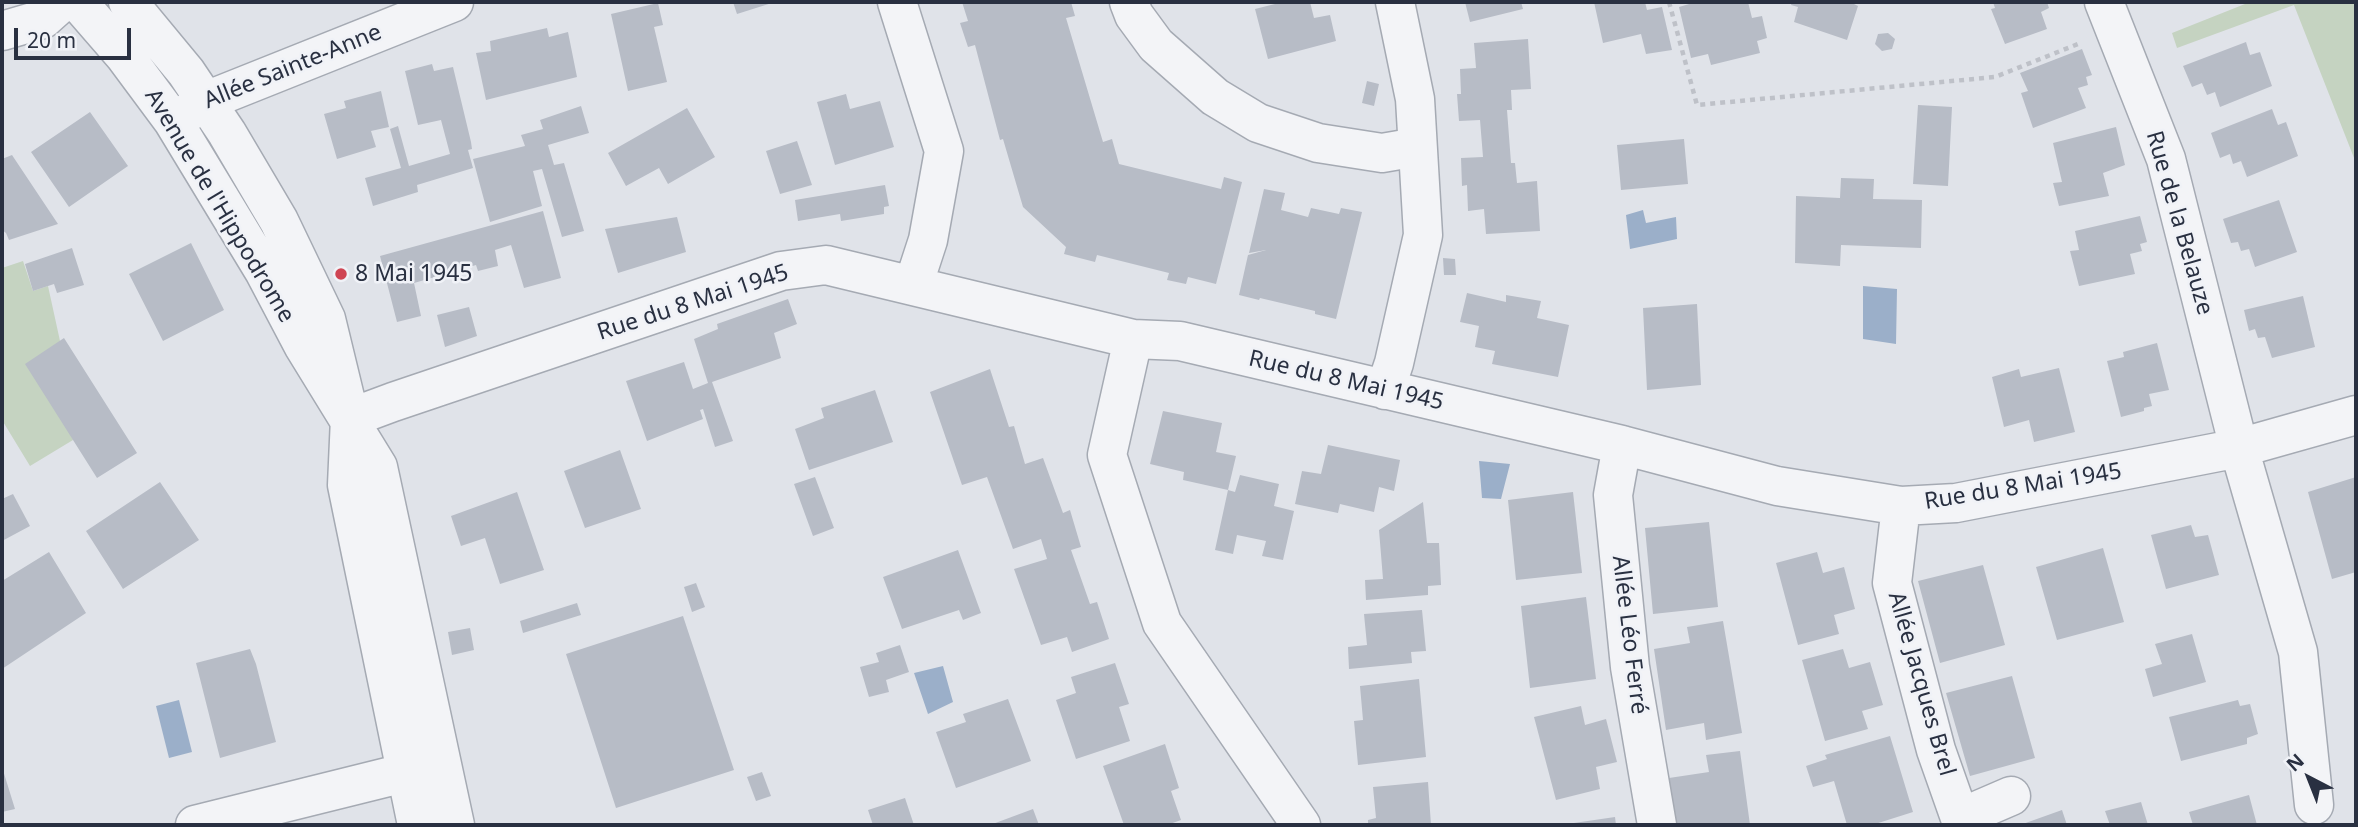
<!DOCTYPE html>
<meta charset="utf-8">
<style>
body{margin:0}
#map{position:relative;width:2358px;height:827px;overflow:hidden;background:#e0e3e9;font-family:"Noto Sans",sans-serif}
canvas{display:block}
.frame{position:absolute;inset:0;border:4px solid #293041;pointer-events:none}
.north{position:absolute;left:2274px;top:743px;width:70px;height:70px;-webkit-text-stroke:5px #f0f2f7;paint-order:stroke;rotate:318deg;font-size:19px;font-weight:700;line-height:28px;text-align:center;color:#293041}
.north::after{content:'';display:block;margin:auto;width:24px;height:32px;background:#293041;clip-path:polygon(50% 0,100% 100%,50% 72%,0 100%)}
.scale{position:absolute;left:14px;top:28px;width:117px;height:32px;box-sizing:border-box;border:4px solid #293041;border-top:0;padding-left:9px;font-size:21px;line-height:24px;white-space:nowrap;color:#293041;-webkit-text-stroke:5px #f0f2f7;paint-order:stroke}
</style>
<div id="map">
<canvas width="2358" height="827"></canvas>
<div class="frame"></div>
<div class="north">N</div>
<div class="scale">20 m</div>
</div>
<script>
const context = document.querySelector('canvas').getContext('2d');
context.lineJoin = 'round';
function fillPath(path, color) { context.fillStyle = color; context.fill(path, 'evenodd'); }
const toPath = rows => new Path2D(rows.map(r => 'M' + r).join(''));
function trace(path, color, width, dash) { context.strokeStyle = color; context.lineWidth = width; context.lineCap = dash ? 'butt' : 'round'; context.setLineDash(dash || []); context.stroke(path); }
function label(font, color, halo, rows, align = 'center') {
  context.font = font + ' "Noto Sans",sans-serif'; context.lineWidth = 5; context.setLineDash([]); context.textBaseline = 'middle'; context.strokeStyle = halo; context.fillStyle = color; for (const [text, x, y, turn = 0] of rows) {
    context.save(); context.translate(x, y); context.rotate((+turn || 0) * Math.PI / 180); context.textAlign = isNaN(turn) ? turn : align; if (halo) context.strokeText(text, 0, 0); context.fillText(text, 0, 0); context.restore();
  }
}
fillPath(toPath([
 [2250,2,2356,2,2356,163,2294,5,2177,48,2172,33],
 [23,261,33,291,48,286,60,341,73,440,30,466,2,420,2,268]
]), '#c5d3c1');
fillPath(toPath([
 [1643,210,1646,223,1676,217,1677,239,1630,249,1626,215],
 [1863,286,1897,289,1896,344,1863,339],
 [1479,461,1510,464,1501,499,1482,498],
 [943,666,953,702,928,714,914,673],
 [179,700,192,752,169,758,156,706]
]), '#9bafc9');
fillPath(toPath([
 [733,2,775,2,737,14],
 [962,2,1071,2,1075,16,1066,18,1103,142,1112,139,1119,164,1221,189,1224,177,1242,182,1216,284,1188,277,1186,284,1167,280,1169,273,1097,255,1095,262,1064,254,1066,247,1023,207,1003,139,1000,140,975,45,968,47,960,23,968,21],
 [1283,2,1310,2,1314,18,1330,15,1336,41,1268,59,1255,9],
 [1465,2,1521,2,1523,9,1470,22],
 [1594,2,1645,2,1647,10,1662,7,1672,50,1646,54,1641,34,1603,43],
 [1696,2,1748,2,1752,18,1762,16,1767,38,1757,41,1760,53,1711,65,1708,54,1691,58,1679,7],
 [1792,2,1850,2,1858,6,1847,40,1794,22,1798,7,1791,5],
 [1993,2,2047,2,2049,8,2041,12,2047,29,2005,44,1991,9,1995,8],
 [658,3,663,25,654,27,667,82,628,91,611,14],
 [547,28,549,37,568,32,577,77,486,100,476,53,491,51,490,41],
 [1888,33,1895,39,1892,49,1882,51,1875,44,1878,34],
 [1528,39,1531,89,1511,90,1512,110,1507,110,1511,163,1515,163,1517,183,1537,181,1540,231,1486,234,1484,209,1468,211,1467,185,1462,186,1461,158,1483,157,1480,120,1459,121,1457,94,1461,94,1460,69,1476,68,1474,43],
 [2246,42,2250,55,2260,52,2272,86,2220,107,2215,92,2207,95,2202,83,2192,87,2183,66],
 [2082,49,2092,75,2086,77,2088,85,2078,88,2086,108,2033,128,2021,93,2028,91,2020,73],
 [432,64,434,71,453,67,471,142,472,149,468,150,473,168,417,185,418,192,373,206,365,178,401,168,390,129,398,126,409,166,450,154,441,120,418,125,405,71],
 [1367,81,1379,84,1374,106,1362,103],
 [381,91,389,127,371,131,376,147,337,159,324,114,346,108,344,101],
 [846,94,850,109,880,101,894,147,835,165,817,102],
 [1918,105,1952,107,1948,186,1913,184],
 [581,106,589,133,548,145,554,165,564,163,584,231,562,237,542,169,533,171,542,206,490,222,473,159,525,146,521,135,543,129,540,120],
 [687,108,715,157,668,184,659,168,626,186,608,153],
 [2272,109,2278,125,2286,122,2298,156,2247,177,2241,161,2233,164,2230,154,2220,158,2211,133],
 [90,112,128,166,69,207,31,152],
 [2116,127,2125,165,2103,173,2109,196,2059,206,2053,183,2062,182,2053,143],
 [1684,139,1688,184,1621,190,1617,145],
 [797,141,812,185,780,194,766,151],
 [12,155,58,224,9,240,6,233,2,230,2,159],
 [1841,178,1874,179,1873,199,1922,200,1921,248,1841,245,1840,266,1795,263,1796,196,1840,198],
 [885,185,889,206,884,207,884,214,841,221,840,214,798,221,795,200],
 [1264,189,1285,193,1281,210,1308,217,1311,208,1339,214,1341,208,1362,212,1336,319,1315,314,1315,311,1260,298,1259,300,1239,295,1248,255,1266,250,1249,253],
 [2279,200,2297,252,2255,267,2249,249,2241,251,2238,242,2231,243,2223,219],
 [543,211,561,278,524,288,511,245,495,250,498,266,478,271,476,265,414,283,421,316,397,322,380,256],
 [2140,216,2147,242,2140,244,2142,251,2130,254,2135,274,2079,286,2070,251,2079,250,2075,231],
 [677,217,686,252,618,273,605,229],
 [191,243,224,310,163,341,129,274],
 [72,248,84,285,57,293,54,284,33,291,25,264],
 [1443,258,1455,259,1456,275,1444,275],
 [1467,293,1506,302,1506,295,1541,301,1537,318,1569,325,1558,377,1492,364,1495,351,1475,347,1479,326,1460,322],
 [2303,296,2315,347,2272,358,2265,337,2258,338,2255,329,2249,331,2244,310],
 [788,299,797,324,774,333,781,358,712,382,733,441,715,447,703,409,700,410,703,419,647,441,626,381,684,362,693,389,708,383,694,339,718,329,717,324],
 [1697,304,1701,385,1647,390,1643,308],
 [469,307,477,336,445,347,437,315],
 [64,338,137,453,97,478,25,364],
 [2157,343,2169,390,2149,394,2152,406,2144,408,2144,411,2121,417,2107,361,2124,357,2123,352],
 [2059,368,2075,432,2034,442,2029,420,2004,427,1992,377,2019,369,2021,377],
 [990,369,1009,427,1014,426,1025,464,1043,458,1063,513,1070,510,1081,547,1071,550,1090,604,1097,602,1109,639,1072,652,1067,637,1041,645,1014,569,1047,559,1041,539,1013,549,987,477,962,485,930,392],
 [875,390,893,442,809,470,795,429,824,418,821,408],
 [1163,411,1222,423,1216,452,1236,456,1228,490,1235,492,1240,475,1279,484,1274,506,1294,511,1283,560,1262,556,1266,541,1237,535,1233,554,1215,550,1228,490,1183,480,1184,472,1150,464],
 [1328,445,1400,460,1394,491,1379,487,1374,512,1340,504,1338,513,1295,504,1302,471,1321,474],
 [620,450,641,509,585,528,564,471],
 [815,477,834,528,813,536,794,484],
 [2356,477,2356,572,2332,579,2308,492],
 [160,482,199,540,123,589,86,531],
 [517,492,544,570,500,584,485,538,461,546,451,516],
 [1573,492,1582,573,1516,580,1508,500],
 [13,494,30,526,2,541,2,499],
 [1423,502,1427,543,1439,543,1441,585,1428,586,1428,595,1366,600,1365,580,1383,579,1379,530],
 [1709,522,1718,607,1653,614,1645,528],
 [2191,525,2195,537,2208,535,2219,575,2166,589,2151,535],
 [2103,548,2124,622,2057,640,2036,567],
 [958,550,981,613,963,620,959,610,902,629,883,577],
 [49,552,86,613,2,669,2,581],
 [1817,552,1823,573,1844,567,1855,609,1834,615,1839,634,1798,645,1776,563],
 [1983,565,2005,645,1940,663,1918,581],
 [696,583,705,607,692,612,684,587],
 [1586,597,1596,679,1530,688,1521,606],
 [577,603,581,615,523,633,520,621],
 [1422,610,1426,651,1411,652,1412,663,1349,669,1348,647,1367,645,1364,614],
 [683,616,734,770,616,808,566,654],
 [1723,621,1742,733,1706,740,1704,723,1666,730,1654,649,1690,643,1687,627],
 [470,628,474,650,452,655,448,632],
 [2192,634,2206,682,2153,697,2145,669,2162,664,2155,644],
 [900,645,909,672,886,680,889,692,869,697,860,667,879,662,876,653],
 [250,649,256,664,276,742,220,758,196,663],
 [1843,649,1849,668,1870,662,1883,705,1862,711,1868,729,1825,741,1802,660],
 [1115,663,1129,704,1119,707,1130,741,1076,759,1056,700,1076,693,1071,677],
 [2012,676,2035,758,1970,776,1946,693],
 [1419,679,1426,757,1358,765,1354,721,1363,720,1360,686],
 [1008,699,1031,761,956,788,936,732,966,722,963,714],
 [2238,700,2240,706,2250,704,2258,734,2247,738,2247,744,2181,761,2169,717],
 [1581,706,1585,725,1606,719,1617,762,1596,767,1600,789,1556,800,1534,717],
 [1890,736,1913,812,1872,825,1847,825,1834,781,1813,787,1806,766,1827,759,1825,755],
 [1165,744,1179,788,1171,791,1181,820,1167,825,1124,825,1103,766],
 [1740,751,1750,825,1675,825,1669,778,1709,772,1706,755],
 [2,767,15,809,2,812],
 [762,772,771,796,756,801,747,777],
 [1428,782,1431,825,1368,825,1368,820,1376,818,1373,787],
 [2249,795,2257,825,2193,825,2189,812],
 [905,798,914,825,873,825,868,810],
 [2141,802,2148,825,2110,825,2105,811],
 [1033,809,1039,825,990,825],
 [2062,810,2067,825,2020,825],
 [1615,817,1616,825,1568,825,1567,824]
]), '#b7bcc6');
const minor = toPath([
 [78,2,124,55,173,121,264,271,303,345,378,467,455,825],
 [128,2,186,72,227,133,279,221,326,319,350,418,347,485,417,825],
 [897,2,944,151,928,240,913,286],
 [1129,2,1134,15,1156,45,1215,97,1258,123,1318,143,1382,153,1417,147],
 [2104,2,2166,159,2239,448,2298,652,2314,805],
 [2,31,43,19,62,2],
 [184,115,206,101,454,2],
 [1133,339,1107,455,1162,623,1301,825],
 [1385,390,1394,363,1423,235,1415,99,1395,2],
 [350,418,393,402,781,271,826,265,1133,339,1180,341,1622,445,1777,486,1901,506,1956,503,2239,448,2356,415],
 [1622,445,1613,495,1630,667,1657,825],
 [1901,506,1892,583,1936,750,1960,818,2011,796],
 [195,825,404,773]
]);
trace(minor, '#a5aab3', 41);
trace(toPath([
 [1669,2,1697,105,1995,77,2078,44]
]), '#bec1c8', 4.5, [5, 5]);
trace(minor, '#f3f4f7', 38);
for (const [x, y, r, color] of [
 [341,274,7,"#cf4553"]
]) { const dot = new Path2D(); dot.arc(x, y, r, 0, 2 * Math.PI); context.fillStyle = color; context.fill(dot); trace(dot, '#f0f2f7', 2.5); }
label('23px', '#293041', '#f0f2f7', [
 ["Allée Sainte-Anne",293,67,-22],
 ["Avenue de l'Hippodrome",219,206,59],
 ["Rue de la Belauze",2179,223,74],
 ["Rue du 8 Mai 1945",693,303,-18],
 ["Rue du 8 Mai 1945",1346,381,13],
 ["Rue du 8 Mai 1945",2023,487,-9],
 ["Allée Léo Ferré",1629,635,83],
 ["Allée Jacques Brel",1921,684,74]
]);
label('23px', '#293041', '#f0f2f7', [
 ["8 Mai 1945",355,274]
], 'left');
</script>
